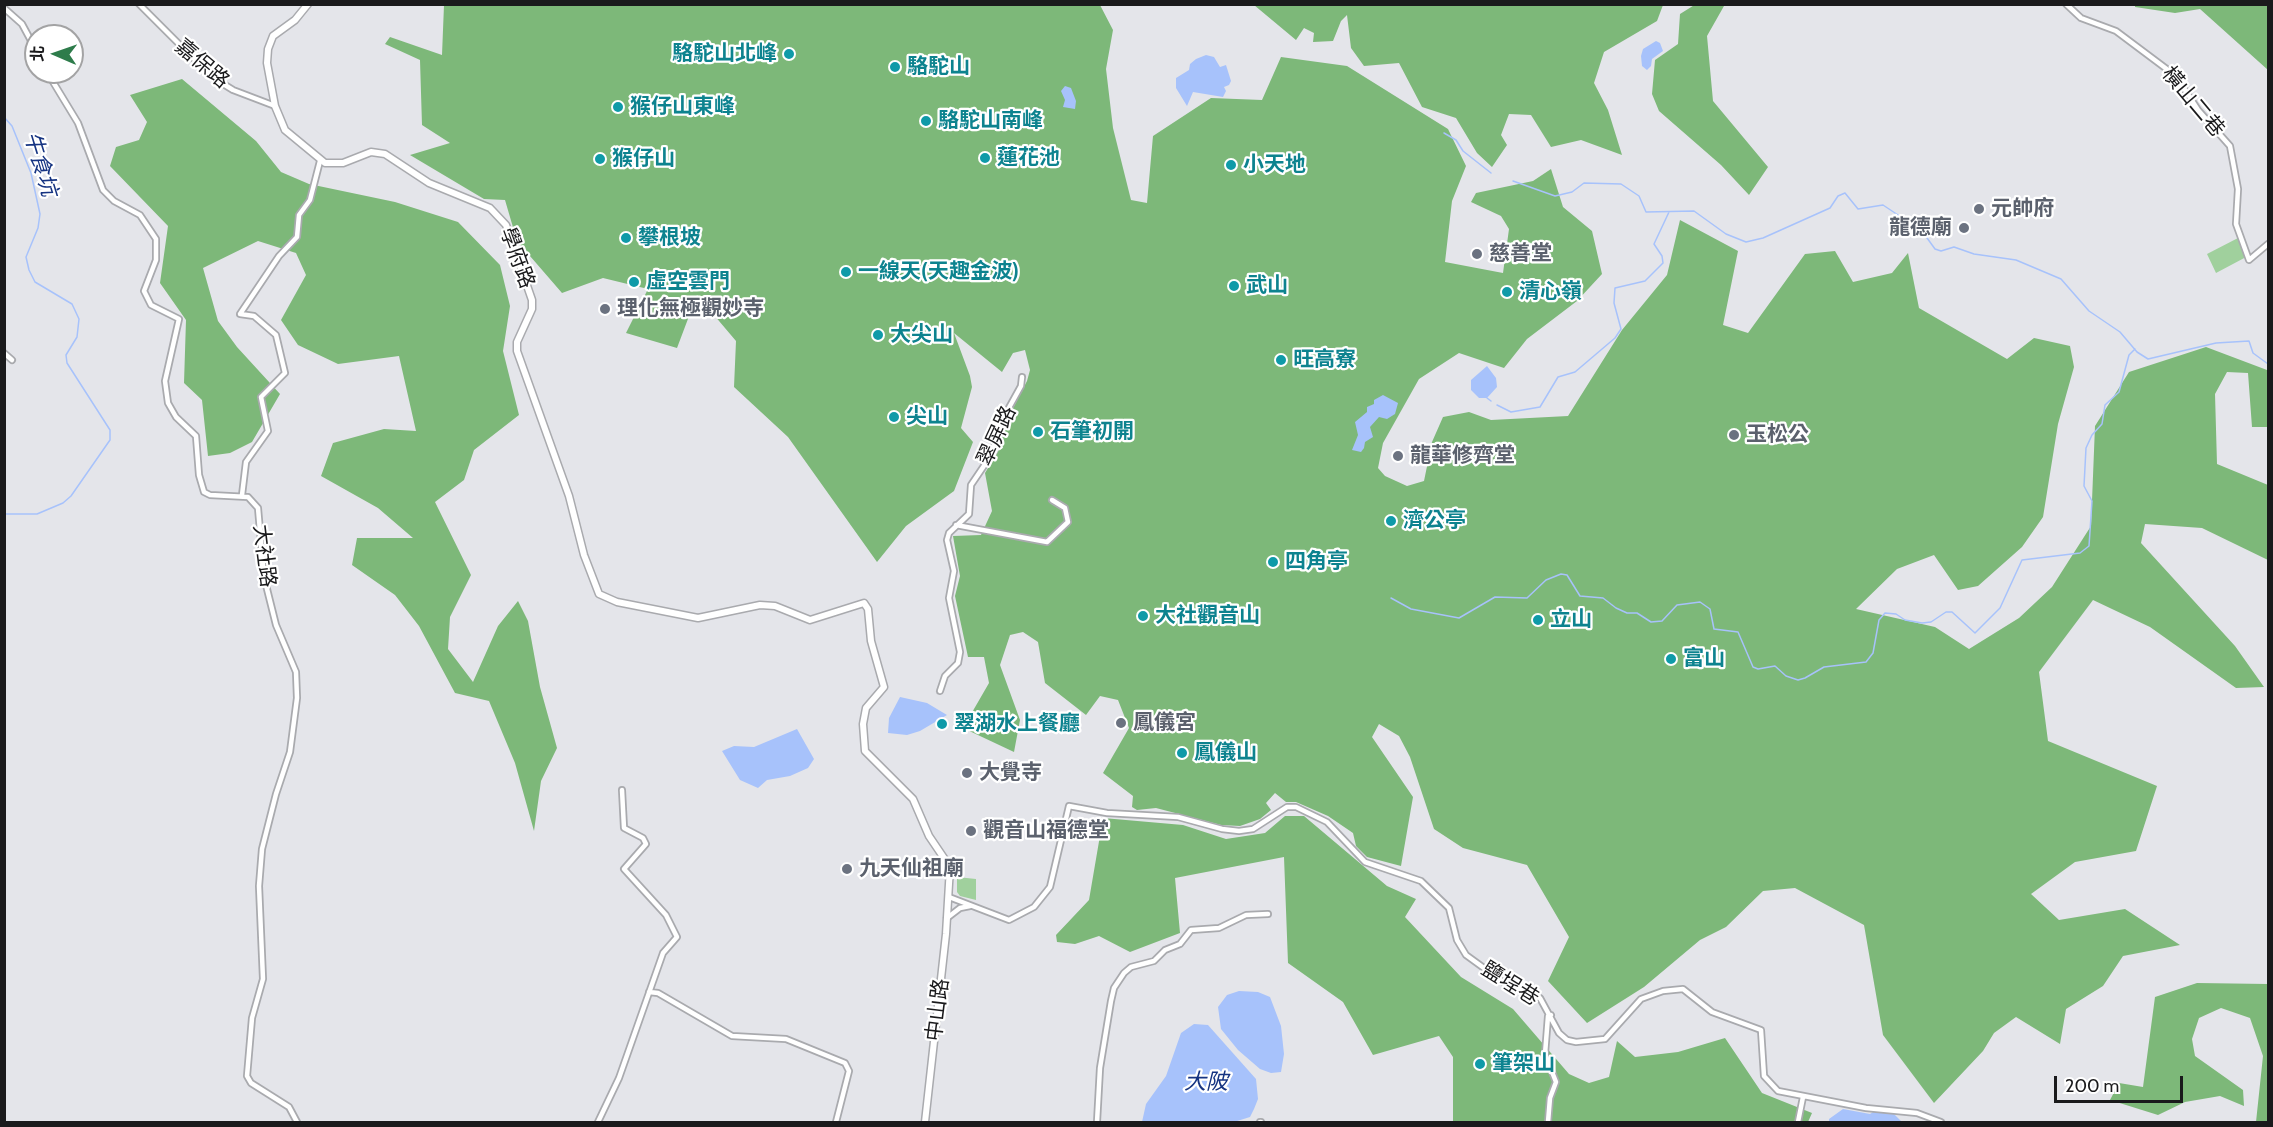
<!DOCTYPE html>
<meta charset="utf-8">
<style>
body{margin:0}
#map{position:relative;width:2273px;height:1127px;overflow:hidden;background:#e4e5ea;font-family:Cabin,"Noto Sans TC",sans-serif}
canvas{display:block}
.frame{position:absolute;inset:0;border:6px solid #1a1a1c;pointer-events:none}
.north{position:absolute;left:24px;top:24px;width:60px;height:60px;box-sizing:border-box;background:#fff;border:2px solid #a3a3a4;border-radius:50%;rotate:272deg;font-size:16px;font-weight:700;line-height:24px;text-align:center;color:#1a1a1c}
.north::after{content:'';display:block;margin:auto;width:21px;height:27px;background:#2e7c4b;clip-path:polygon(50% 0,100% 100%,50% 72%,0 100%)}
.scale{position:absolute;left:2054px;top:1076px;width:129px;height:27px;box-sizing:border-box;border:3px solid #1a1a1c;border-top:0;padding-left:8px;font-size:18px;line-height:21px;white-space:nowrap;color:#1a1a1c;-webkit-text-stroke:4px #fff;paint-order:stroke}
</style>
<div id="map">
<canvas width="2273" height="1127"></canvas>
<div class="frame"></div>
<div class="north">北</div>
<div class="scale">200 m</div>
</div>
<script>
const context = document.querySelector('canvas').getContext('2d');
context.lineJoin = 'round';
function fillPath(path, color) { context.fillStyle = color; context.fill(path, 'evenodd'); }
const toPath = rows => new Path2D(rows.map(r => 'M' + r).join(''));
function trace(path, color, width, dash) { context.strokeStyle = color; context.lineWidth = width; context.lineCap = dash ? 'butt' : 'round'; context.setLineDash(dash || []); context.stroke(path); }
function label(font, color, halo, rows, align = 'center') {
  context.font = font + ' Cabin,"Noto Sans TC",sans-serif'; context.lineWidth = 4.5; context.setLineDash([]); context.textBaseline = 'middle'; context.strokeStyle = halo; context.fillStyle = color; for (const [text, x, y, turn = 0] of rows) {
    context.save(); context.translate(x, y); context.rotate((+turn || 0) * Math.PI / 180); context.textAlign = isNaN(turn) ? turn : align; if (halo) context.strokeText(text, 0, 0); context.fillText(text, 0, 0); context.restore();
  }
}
fillPath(toPath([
 [2238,238,2248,256,2216,273,2207,254],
 [957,877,976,879,976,900,960,896,957,892]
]), '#a0d09d');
fillPath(toPath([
 [1696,4,1751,5,1724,6,1707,36,1713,101,1768,167,1749,195,1721,165,1659,111,1652,94,1655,60,1678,44,1680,14],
 [444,5,1100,5,1113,30,1106,69,1113,128,1131,200,1147,203,1153,136,1211,98,1262,100,1281,57,1347,66,1448,129,1466,166,1452,201,1445,262,1503,273,1509,229,1501,216,1471,202,1476,193,1533,181,1551,169,1563,207,1592,231,1602,274,1577,301,1527,339,1504,368,1459,353,1419,379,1383,443,1378,468,1385,476,1407,486,1424,481,1432,442,1443,417,1469,412,1491,420,1568,416,1622,330,1667,275,1680,220,1738,251,1723,325,1748,333,1805,254,1835,251,1853,282,1892,273,1908,253,1919,308,2007,359,2034,338,2070,346,2074,367,2058,424,2043,517,2022,547,1978,586,1958,590,1934,555,1897,569,1856,609,1935,627,1969,649,2019,618,2052,587,2091,526,2095,426,2129,372,2206,347,2267,370,2268,427,2252,427,2248,373,2227,372,2215,394,2217,464,2268,485,2268,560,2202,528,2145,524,2141,543,2235,646,2264,687,2236,688,2150,627,2093,600,2039,672,2048,741,2157,786,2136,851,2075,862,2031,894,2059,920,2125,909,2180,945,2123,956,2103,986,2066,1009,2060,1044,2016,1017,1994,1033,1983,1051,1934,1103,1883,1035,1864,925,1795,888,1763,891,1726,927,1700,940,1644,987,1587,1023,1548,981,1569,937,1527,865,1463,848,1434,829,1410,757,1399,736,1379,724,1372,737,1413,797,1401,866,1367,857,1356,846,1353,833,1328,816,1296,802,1286,802,1275,793,1266,803,1271,810,1260,819,1240,826,1221,825,1156,808,1137,810,1132,807,1133,796,1103,773,1129,728,1118,700,1100,696,1086,715,1045,683,1038,642,1023,632,1010,635,1000,665,1020,720,1014,752,963,728,989,683,984,657,968,657,955,596,960,576,953,536,981,535,992,511,985,473,999,450,1001,431,1027,381,1030,370,1025,350,1013,353,1002,372,954,333,970,376,972,387,961,428,973,442,954,491,906,526,877,562,788,437,734,387,736,341,697,295,677,348,626,333,648,289,603,278,562,293,517,241,505,200,484,199,410,155,450,143,422,125,420,60,385,44,390,37,442,55],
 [1254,5,1663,5,1657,21,1604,52,1594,83,1608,110,1622,155,1581,140,1551,147,1531,115,1509,114,1501,135,1507,145,1492,167,1477,153,1456,118,1422,107,1399,63,1364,66,1351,48,1347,15,1341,21,1333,41,1313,42,1314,33,1304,28,1296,40],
 [2135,5,2268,5,2268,70,2200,9,2175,13,2135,7],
 [182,79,256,141,281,172,309,184,395,202,458,222,500,265,510,306,503,351,519,415,474,450,464,480,435,502,471,575,450,617,448,649,473,682,498,626,518,601,528,621,540,687,557,748,541,781,534,831,515,763,489,701,455,693,419,626,395,595,352,565,357,538,413,538,378,508,321,476,333,443,384,429,416,431,399,356,338,364,298,345,281,320,306,275,296,253,258,241,203,268,218,321,237,347,280,394,252,442,230,453,208,456,202,400,184,383,186,320,160,283,168,226,110,166,116,147,139,140,147,122,130,95],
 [1285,816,1304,816,1387,886,1416,899,1405,917,1461,977,1513,1009,1569,1074,1589,1083,1609,1077,1617,1041,1635,1057,1678,1052,1725,1038,1762,1093,1812,1113,1808,1122,1453,1122,1453,1057,1439,1036,1373,1055,1343,1002,1288,963,1284,857,1175,878,1180,933,1130,952,1099,936,1075,944,1057,942,1056,935,1089,900,1103,818,1183,825,1226,839,1265,833],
 [2197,983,2268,984,2268,1122,2256,1122,2263,1056,2250,1018,2221,1008,2199,1018,2192,1039,2195,1056,2243,1090,2244,1106,2220,1096,2185,1102,2158,1115,2110,1100,2119,1083,2143,1087,2155,997]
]), '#7db879');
fillPath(toPath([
 [1656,41,1660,43,1663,51,1652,59,1651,66,1647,70,1642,66,1641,56,1643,49],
 [1206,55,1214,57,1220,67,1226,65,1231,81,1229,85,1224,87,1226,91,1223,97,1193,92,1187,106,1176,88,1176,78,1189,70,1190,64,1196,59],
 [1065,86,1071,88,1076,101,1075,109,1063,107,1065,100,1061,91],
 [1487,366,1496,378,1497,387,1487,398,1479,398,1471,390,1471,380],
 [1383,395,1398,403,1395,414,1387,419,1379,417,1370,427,1373,437,1365,442,1364,448,1361,452,1352,450,1358,435,1355,422,1367,412,1367,407,1374,404,1374,400],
 [900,697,927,703,947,715,920,731,907,735,888,733,889,718],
 [797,729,814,759,808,768,790,776,767,780,758,788,740,780,722,751,734,746,754,747],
 [1239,991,1258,992,1270,997,1281,1026,1284,1054,1281,1072,1271,1073,1260,1069,1238,1050,1221,1029,1218,1007,1227,995],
 [1194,1024,1208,1025,1256,1079,1258,1099,1254,1109,1250,1117,1234,1122,1142,1122,1146,1104,1166,1076,1181,1033],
 [1843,1109,1870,1114,1876,1110,1892,1112,1902,1122,1829,1122,1829,1119]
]), '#a7c2fb');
trace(toPath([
 [4,117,12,126,31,173,40,214,38,228,26,257,29,270,35,282,72,304,79,319,77,337,66,355,67,363,110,430,110,440,71,496,63,503,37,514,4,514],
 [1444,133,1456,140,1463,151,1491,173],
 [1513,181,1555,196,1572,192,1584,183,1621,184,1639,196,1646,212,1694,211,1726,234,1746,242,1763,238,1830,208,1838,196,1845,193,1858,209,1883,205,1922,231,1935,249,1941,251,1954,247,1974,254,2016,260,2061,279,2089,311,2120,332,2137,352,2148,359,2216,343,2249,341,2253,353,2268,364],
 [1487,398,1491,401],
 [1497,405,1511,412,1540,407,1558,377,1575,372,1615,338,1621,329,1614,303,1615,288,1645,281,1663,263,1662,256,1654,244,1669,212],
 [1391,598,1411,609,1459,618,1495,597,1527,598,1546,580,1561,574,1567,575,1580,596,1603,598,1616,608,1627,613,1637,613,1651,622,1662,621,1677,605,1700,602,1710,609,1714,629,1738,632,1753,667,1758,669,1775,666,1786,676,1798,680,1805,678,1824,667,1866,662,1873,653,1879,620,1885,613,1896,614,1905,620,1922,623,1931,622,1946,612,1952,612,1975,633,2000,608,2022,560,2080,553,2089,546,2092,501,2084,486,2086,448,2092,435,2102,424,2105,405,2119,392,2129,355,2135,349]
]), '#a7c2fb', 1.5);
const minor = toPath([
 [139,4,212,77,233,90,275,106],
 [2066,4,2081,18,2116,31,2176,76,2198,110,2230,146,2238,189,2236,224,2249,260,2268,244],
 [4,8,22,24,36,50],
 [47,72,78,123,103,190,114,201,140,215,156,239,156,260,144,291,151,305,179,319,165,381,168,403,176,417,196,436,199,475,204,492,210,495,248,497,258,508,264,577,276,625,296,672,297,698,290,752,276,794,262,849,259,886,263,979,252,1018,247,1076,251,1083,289,1107,297,1122],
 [4,353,12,360],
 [242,495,246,462,268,431,261,397,285,373,276,335,254,316,240,314,279,256,297,237,299,215,310,200,320,161],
 [956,525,1047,542,1068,522,1065,508,1052,500],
 [940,691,945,676,958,663,960,652,949,598,954,571,947,540,949,533,969,514,971,485,994,451,995,433,1021,386,1022,377],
 [949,897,1009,920,1034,907,1050,887,1069,806,1107,813,1178,817,1222,829,1239,831,1253,829,1287,807,1296,807,1327,822,1365,862,1421,881,1449,908,1457,940,1466,955,1510,987,1540,998,1559,1033,1567,1040,1576,1042,1605,1039,1641,999,1663,991,1683,989,1712,1012,1761,1030,1764,1076,1778,1091,1866,1108,1917,1113,1941,1122],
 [947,918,960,908,970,906],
 [649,992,658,993,732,1036,786,1039,845,1063,849,1071,836,1122],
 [598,1122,619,1078,663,953,677,937,666,915,624,869,646,844,643,838,624,828,622,790],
 [1097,1122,1100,1068,1111,1001,1114,988,1124,973,1131,967,1154,961,1165,950,1180,944,1191,930,1219,928,1246,915,1268,914],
 [1260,1122,1261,1122],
 [1548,1122,1550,1098,1556,1082,1545,1054,1548,1016,1551,1015],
 [1798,1122,1803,1097]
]);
const major = toPath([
 [308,4,295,20,273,36,268,49,267,63,275,106,285,130,325,163,343,163,371,152,385,154,429,183,490,208,506,225,532,300,532,309,517,342,517,351,569,496,584,555,599,594,617,602,698,618,760,605,775,606,810,620,864,603,868,609,871,641,884,687,866,708,863,724,865,751,913,799,929,836,950,867,946,934,925,1122]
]);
trace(minor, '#a9aaae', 8);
trace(major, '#a9aaae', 9);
trace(minor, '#fff', 4.5);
trace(major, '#fff', 6);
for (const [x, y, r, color] of [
 [789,54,6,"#0f9aa8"],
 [895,67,6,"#0f9aa8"],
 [618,107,6,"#0f9aa8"],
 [926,121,6,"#0f9aa8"],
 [985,158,6,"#0f9aa8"],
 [600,159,6,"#0f9aa8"],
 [1231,165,6,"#0f9aa8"],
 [1979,209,6,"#6b7280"],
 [1964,228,6,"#6b7280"],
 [626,238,6,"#0f9aa8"],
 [1477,254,6,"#6b7280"],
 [846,272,6,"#0f9aa8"],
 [634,282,6,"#0f9aa8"],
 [1234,286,6,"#0f9aa8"],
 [1507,292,6,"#0f9aa8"],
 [605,309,6,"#6b7280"],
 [878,335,6,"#0f9aa8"],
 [1281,360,6,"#0f9aa8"],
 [894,417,6,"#0f9aa8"],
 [1038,432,6,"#0f9aa8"],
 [1734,435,6,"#6b7280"],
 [1398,456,6,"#6b7280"],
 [1391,521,6,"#0f9aa8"],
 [1273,562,6,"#0f9aa8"],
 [1143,616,6,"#0f9aa8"],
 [1538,620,6,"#0f9aa8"],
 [1671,659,6,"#0f9aa8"],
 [1121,723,6,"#6b7280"],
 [942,724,6,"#0f9aa8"],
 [1182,753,6,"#0f9aa8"],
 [967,773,6,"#6b7280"],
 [971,831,6,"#6b7280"],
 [847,869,6,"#6b7280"],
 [1480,1064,6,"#0f9aa8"]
]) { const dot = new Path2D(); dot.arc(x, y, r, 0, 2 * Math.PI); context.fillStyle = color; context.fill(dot); trace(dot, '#fff', 2); }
label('bold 21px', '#0d838f', '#fff', [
 ["駱駝山北峰",777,54,"right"],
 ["駱駝山",907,67],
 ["猴仔山東峰",630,107],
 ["駱駝山南峰",938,121],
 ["蓮花池",997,158],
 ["猴仔山",612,159],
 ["小天地",1243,165],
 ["攀根坡",638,238],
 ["一線天(天趣金波)",858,272],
 ["虛空雲門",646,282],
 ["武山",1246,286],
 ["清心嶺",1519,292],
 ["大尖山",890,335],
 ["旺高寮",1293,360],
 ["尖山",906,417],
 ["石筆初開",1050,432],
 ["濟公亭",1403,521],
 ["四角亭",1285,562],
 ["大社觀音山",1155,616],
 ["立山",1550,620],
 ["富山",1683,659],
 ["翠湖水上餐廳",954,724],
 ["鳳儀山",1194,753],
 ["筆架山",1492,1064]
], 'left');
label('21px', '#1a1a1c', '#fff', [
 ["嘉保路",202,64,40],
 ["橫山二巷",2193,102,50],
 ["學府路",517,258,70],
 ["翠屏路",997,436,-65],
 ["大社路",264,556,83],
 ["鹽埕巷",1510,984,32],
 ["中山路",938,1010,-83]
]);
label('bold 21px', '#5b616d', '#fff', [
 ["元帥府",1991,209],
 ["龍德廟",1952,228,"right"],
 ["慈善堂",1489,254],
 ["理化無極觀妙寺",617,309],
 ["玉松公",1746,435],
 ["龍華修齊堂",1410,456],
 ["鳳儀宮",1133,723],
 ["大覺寺",979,773],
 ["觀音山福德堂",983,831],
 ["九天仙祖廟",859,869]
], 'left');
label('italic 22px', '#163482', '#fff', [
 ["牛食坑",40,164,73],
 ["大陂",1206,1083]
]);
</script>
